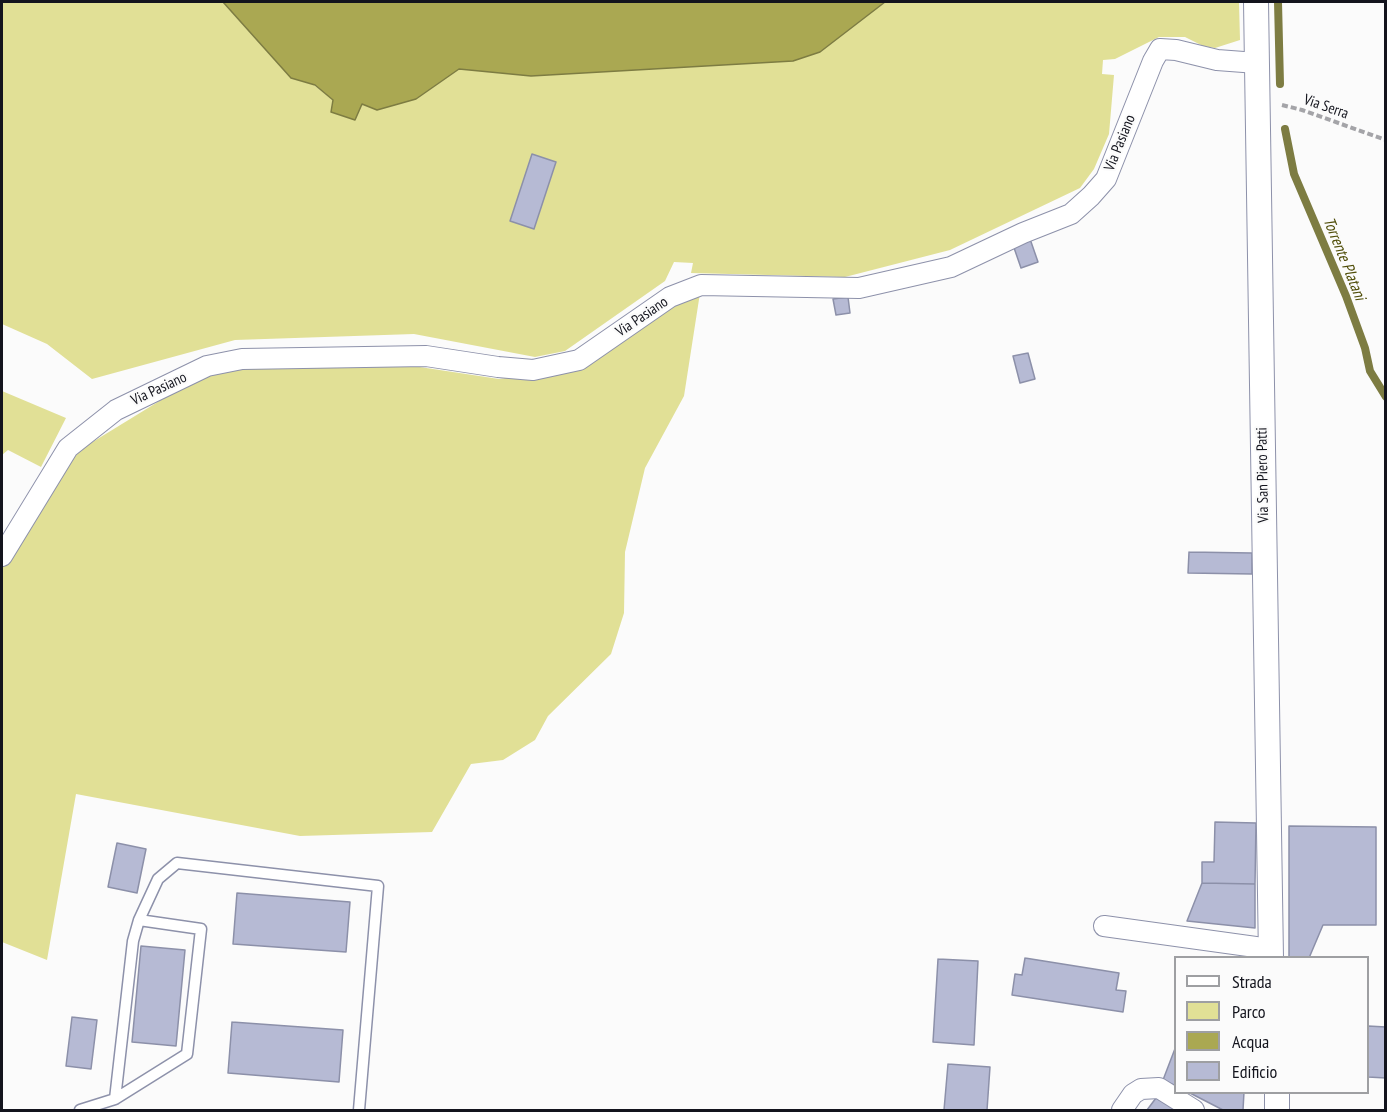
<!DOCTYPE html>
<style>
body{margin:0}
#map{position:relative;width:1387px;height:1112px;overflow:hidden;background:#fbfbfb;font-family:"PT Sans Narrow",sans-serif}
canvas{display:block}
.frame{position:absolute;inset:0;border:3px solid #13141d;pointer-events:none}
.legend{position:absolute;left:1174px;top:956px;width:195px;height:138px;box-sizing:border-box;background:#fbfbfb;border:2px solid #9e9fa2;margin:0;padding:8px 10px;list-style:none;font-size:18px;color:#13141d}
.legend li{display:flex;align-items:center;gap:12px;height:30px}
.legend b{width:30px;border:2px solid #9e9fa2}
</style>
<div id="map">
<canvas width="1387" height="1112"></canvas>
<div class="frame"></div>
<ul class="legend">
<li><b style="height:8px;background:#fff"></b>Strada</li>
<li><b style="height:16px;background:#e1e096"></b>Parco</li>
<li><b style="height:16px;background:#aaa852"></b>Acqua</li>
<li><b style="height:16px;background:#b6bad4"></b>Edificio</li>
</ul>
</div>
<script>
const context = document.querySelector('canvas').getContext('2d');
context.lineJoin = 'round';
function fillPath(path, color) { context.fillStyle = color; context.fill(path, 'evenodd'); }
const toPath = rows => new Path2D(rows.map(r => 'M' + r).join(''));
function trace(path, color, width, dash) { context.strokeStyle = color; context.lineWidth = width; context.lineCap = dash ? 'butt' : 'round'; context.setLineDash(dash || []); context.stroke(path); }
function label(font, color, halo, rows, align = 'center') {
  context.font = font + ' "PT Sans Narrow",sans-serif'; context.lineWidth = 4.5; context.setLineDash([]); context.textBaseline = 'middle'; context.strokeStyle = halo; context.fillStyle = color; for (const [text, x, y, turn = 0] of rows) {
    context.save(); context.translate(x, y); context.rotate((+turn || 0) * Math.PI / 180); context.textAlign = isNaN(turn) ? turn : align; if (halo) context.strokeText(text, 0, 0); context.fillText(text, 0, 0); context.restore();
  }
}
fillPath(toPath([
 [2,2,223,2,291,78,314,85,333,100,362,103,416,99,459,69,531,76,793,61,820,52,885,2,1239,2,1240,40,1215,48,1203,46,1185,37,1159,37,1115,59,1103,60,1102,74,1114,75,1109,134,1094,169,1080,188,950,250,845,277,691,273,693,263,674,262,665,281,565,351,535,357,414,334,235,340,92,379,47,344,2,324],
 [700,293,684,396,645,468,625,552,624,613,611,654,548,716,535,740,503,760,471,764,432,832,300,836,76,794,47,960,2,942,2,567,11,549,73,454,210,370,400,364,499,379,576,368,675,302],
 [2,391,66,418,41,467,8,450,2,455]
]), '#e1e096');
const water = toPath([
 [223,2,885,2,820,52,793,61,531,76,459,69,416,99,377,110,362,104,355,120,331,112,333,100,315,85,291,78,223,2]
]);
fillPath(water, '#aaa852');
trace(water, '#7d7c42', 1.5);
trace(toPath([
 [1278,2,1280,84],
 [1285,129,1294,174,1346,296,1365,348,1370,371,1386,397]
]), '#7d7c42', 8);
const building = toPath([
 [532,154,556,162,534,229,510,221,532,154],
 [1029,236,1038,262,1021,268,1012,242,1029,236],
 [848,297,850,313,836,315,833,299,848,297],
 [1028,353,1035,379,1020,383,1013,356,1028,353],
 [1189,552,1252,553,1252,574,1188,573,1189,552],
 [1215,822,1256,823,1255,884,1202,883,1202,862,1214,862,1215,822],
 [1289,826,1376,827,1376,925,1323,925,1309,958,1289,958,1289,826],
 [117,843,146,849,137,893,108,887,117,843],
 [1202,883,1255,884,1255,928,1187,921,1202,883],
 [237,893,350,902,346,952,233,944,237,893],
 [141,946,185,950,176,1046,132,1042,141,946],
 [1025,958,1119,973,1116,990,1126,991,1123,1012,1012,995,1015,974,1022,975,1025,958],
 [938,959,978,961,974,1045,933,1042,938,959],
 [72,1017,97,1020,91,1069,66,1066,72,1017],
 [232,1022,343,1030,339,1082,228,1073,232,1022],
 [1368,1026,1386,1027,1386,1078,1368,1077,1368,1026],
 [1176,1046,1176,1086,1163,1080,1176,1046],
 [948,1064,990,1067,987,1110,944,1110,948,1064],
 [1188,1092,1244,1092,1243,1110,1223,1110,1188,1092],
 [1156,1098,1178,1110,1147,1110,1156,1098]
]);
fillPath(building, '#b6bad4');
trace(building, '#8c90a9', 1.5);
const service = toPath([
 [115,1099,187,1054,201,929,139,920],
 [80,1110,115,1099,133,941,139,920,158,879,177,863,378,886,359,1110]
]);
const minor = toPath([
 [2,556,68,448,116,410,207,366,242,359,426,356,498,367,533,370,579,360,670,297,701,285,859,288,951,267,1023,233,1071,214,1091,196,1106,179,1153,61,1160,49,1176,50,1217,60,1257,63],
 [1104,926,1270,949],
 [1122,1110,1133,1094,1141,1089,1159,1088,1194,1110]
]);
const tertiary = toPath([
 [1256,2,1271,958],
 [1277,1092,1277,1110]
]);
trace(service, '#8d91aa', 13);
trace(minor, '#8d91aa', 22);
trace(tertiary, '#8d91aa', 26);
trace(toPath([
 [1282,105,1302,110,1386,140]
]), '#a4a4a8', 4, [6, 3]);
trace(service, '#fff', 10);
trace(minor, '#fff', 20);
trace(tertiary, '#fff', 24);
label('15px', '#13141d', '#fbfbfb', [
 ["Via Serra",1326,107,19],
 ["Via Pasiano",1120,143,-68],
 ["Via Pasiano",642,317,-34],
 ["Via Pasiano",159,389,-25],
 ["Via San Piero Patti",1263,475,-91]
]);
label('italic 16px', '#4f4d08', '#fbfbfb', [
 ["Torrente Platani",1344,259,68]
]);
</script>
